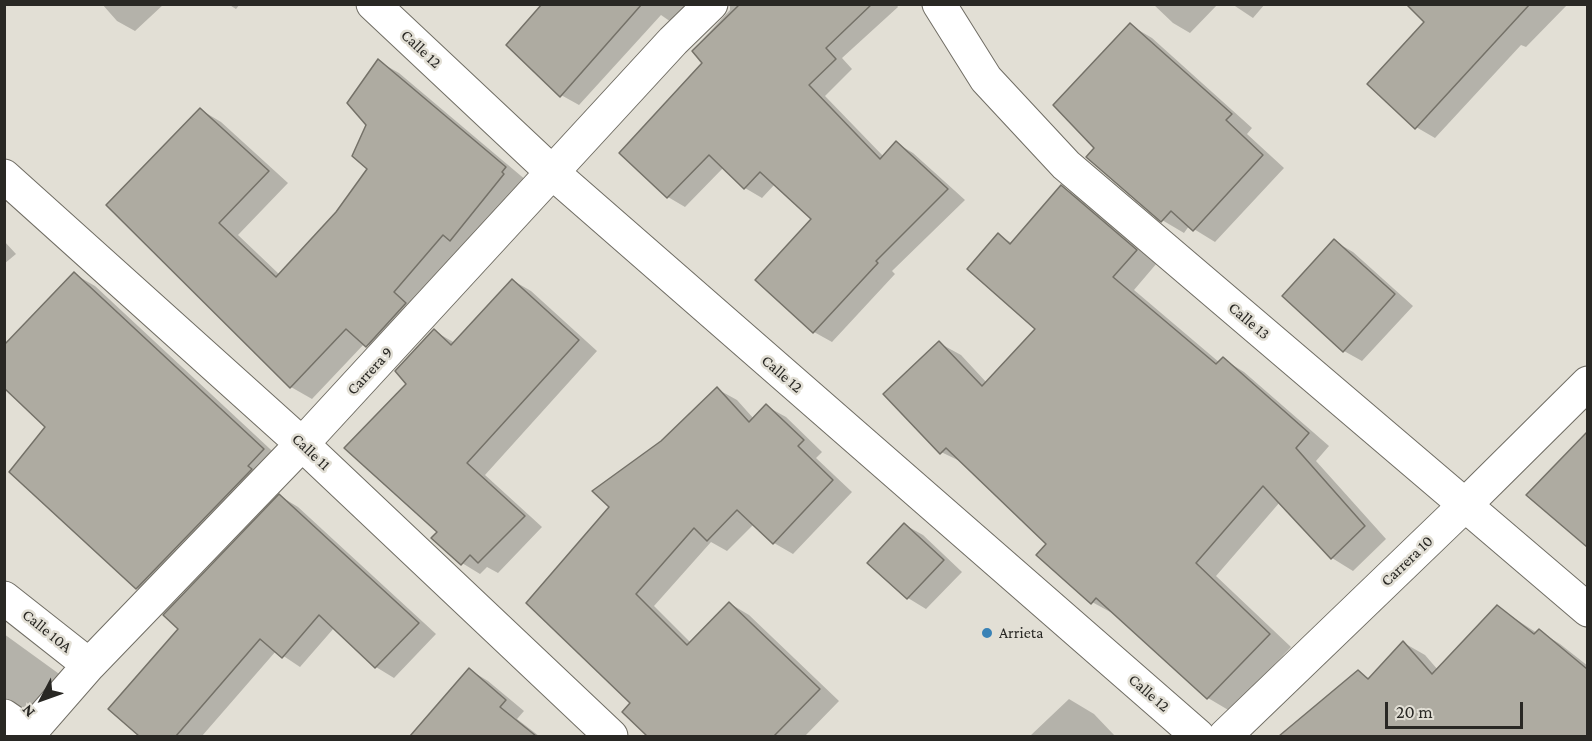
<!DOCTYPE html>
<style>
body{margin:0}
#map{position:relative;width:1592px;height:741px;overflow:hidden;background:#e2dfd5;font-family:"Crimson Pro",serif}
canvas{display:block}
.frame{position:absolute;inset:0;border:6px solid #292824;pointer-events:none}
.north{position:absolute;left:12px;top:669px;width:60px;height:60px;-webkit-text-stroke:4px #e2dfd5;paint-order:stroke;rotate:229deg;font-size:16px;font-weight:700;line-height:24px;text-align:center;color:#292824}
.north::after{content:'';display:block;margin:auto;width:21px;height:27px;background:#292824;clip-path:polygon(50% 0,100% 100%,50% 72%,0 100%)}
.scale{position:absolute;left:1385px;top:702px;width:138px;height:27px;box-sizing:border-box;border:3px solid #292824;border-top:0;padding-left:8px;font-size:18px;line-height:21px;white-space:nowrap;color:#292824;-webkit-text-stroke:4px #e2dfd5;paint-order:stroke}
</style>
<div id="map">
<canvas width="1592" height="741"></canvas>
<div class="frame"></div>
<div class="north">N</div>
<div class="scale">20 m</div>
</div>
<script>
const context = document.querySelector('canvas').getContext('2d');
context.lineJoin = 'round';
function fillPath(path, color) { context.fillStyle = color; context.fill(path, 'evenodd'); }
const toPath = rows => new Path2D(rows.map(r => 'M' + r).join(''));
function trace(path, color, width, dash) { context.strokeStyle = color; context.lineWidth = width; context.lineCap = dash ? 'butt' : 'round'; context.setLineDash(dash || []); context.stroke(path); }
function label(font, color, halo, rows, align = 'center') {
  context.font = font + ' "Crimson Pro",serif'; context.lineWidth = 5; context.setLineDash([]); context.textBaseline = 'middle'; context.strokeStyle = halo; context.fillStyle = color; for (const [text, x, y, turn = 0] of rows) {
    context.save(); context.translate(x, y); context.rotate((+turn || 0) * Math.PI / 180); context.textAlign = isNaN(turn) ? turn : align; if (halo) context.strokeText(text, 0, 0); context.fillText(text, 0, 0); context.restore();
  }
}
fillPath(toPath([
 [102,4,164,4,135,31,117,21],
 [228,4,240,4,236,9],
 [544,4,711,4,684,31,661,15,579,105,561,95],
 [730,4,896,4,898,7,842,58,852,69,825,96,884,157,896,143,913,153,965,200,892,271,895,274,832,342,814,332,757,280,813,219,775,184,762,198,745,188,724,167,685,207,668,197,621,152,705,63,693,50,730,10],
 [1153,4,1218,4,1190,33,1173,23],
 [1232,4,1265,4,1253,18],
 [1408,4,1568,4,1526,47,1521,45,1435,138,1416,127,1426,22],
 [1130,25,1152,38,1252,128,1247,134,1284,168,1215,242,1189,226,1184,233,1162,220],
 [378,61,399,73,527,181,388,357,365,343,312,399,291,387,108,205,201,110,221,122,288,183,238,235,280,275,337,213,369,169,368,124],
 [1061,187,1083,200,1157,263,1134,290,1220,363,1223,359,1244,372,1329,446,1316,461,1386,539,1353,571,1332,558,1280,502,1216,576,1291,647,1230,711,1208,698,1137,633,1114,614,1092,602,1048,544,964,463,941,452,939,343,961,355,987,383,1037,329,998,235,1012,243],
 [4,241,16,254,4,264],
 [1334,241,1353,252,1413,306,1362,361,1344,351],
 [74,274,95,286,284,462,158,600,137,588,47,427],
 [512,280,531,291,597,351,485,475,542,527,498,573,487,567,480,574,462,563,439,532,408,384,434,331,455,343],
 [717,389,737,400,754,419,766,406,786,417,822,452,816,458,852,492,793,554,774,543,754,524,727,551,711,542,654,606,691,643,729,603,749,615,839,701,805,736,650,736,624,711,632,703,611,506,662,442],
 [1588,434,1588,544,1528,495],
 [280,496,298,507,436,634,394,678,376,667,334,628,300,667,276,651,202,736,141,736,110,709,180,628],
 [905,525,923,535,962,572,926,609,908,598],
 [1497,607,1537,633,1539,631,1560,644,1588,666,1588,736,1299,736,1292,727,1358,672,1370,679,1404,643,1425,655,1438,670],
 [4,634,62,676,36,712,25,707,16,709,4,723],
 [470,670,488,681,524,711,517,719,539,736,412,736],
 [1069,699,1094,714,1115,736,1030,736]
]), '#0003');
const building = toPath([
 [542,4,642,4,560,97,506,45,542,4],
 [740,4,872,4,826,48,836,59,809,85,880,159,896,141,948,189,876,261,878,263,813,333,755,280,811,219,760,172,744,189,709,155,667,198,619,153,702,63,692,51,740,4],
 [1406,4,1530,4,1415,129,1367,84,1424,22,1406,4],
 [1130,23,1232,114,1226,120,1263,155,1193,231,1171,211,1161,222,1086,157,1094,148,1053,105,1130,23],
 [378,59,506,167,502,172,504,174,450,241,443,235,394,292,406,303,366,347,346,329,290,388,106,205,200,108,269,171,219,223,276,277,336,212,367,169,352,156,366,125,347,103,378,59],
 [1061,185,1137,250,1113,277,1216,364,1223,357,1309,433,1296,448,1365,526,1331,559,1263,486,1196,563,1270,634,1207,699,1096,598,1091,604,1036,555,1046,544,946,448,940,454,883,394,939,341,982,386,1035,329,967,269,998,233,1010,244,1061,185],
 [1334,239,1395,294,1343,352,1282,296,1334,239],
 [74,272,264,449,248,466,252,469,136,589,9,472,45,427,4,388,4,345,74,272],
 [512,279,579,340,467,463,525,516,478,563,470,555,461,565,431,538,437,532,344,448,406,384,395,371,434,329,451,345,512,279],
 [717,387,749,422,766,404,804,440,798,446,833,480,773,544,737,510,707,541,694,528,636,594,687,645,729,602,820,689,774,736,647,736,622,712,630,703,526,603,609,507,592,491,661,441,717,387],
 [1587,432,1587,547,1526,495,1587,432],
 [279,494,419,623,375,668,319,615,282,658,260,639,176,736,139,736,108,709,178,629,163,615,279,494],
 [904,523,944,560,907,599,867,563,904,523],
 [1497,605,1534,634,1539,629,1587,669,1587,736,1279,736,1358,670,1368,679,1403,641,1432,674,1497,605],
 [469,668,506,700,500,707,536,736,410,736,469,668]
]);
fillPath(building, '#aeaba1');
trace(building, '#747168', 1.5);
const minor = toPath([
 [373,4,553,173,1198,736],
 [4,176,302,444,611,736],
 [1588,383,1465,505,1588,610],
 [4,598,89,665],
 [4,716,33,736],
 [27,736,89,665,302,444,673,41,711,4]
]);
const major = toPath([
 [939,4,986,79,1066,165,1465,505,1225,736]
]);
trace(minor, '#706d64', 35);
trace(major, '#706d64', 35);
trace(minor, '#fff', 33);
trace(major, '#fff', 33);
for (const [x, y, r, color] of [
 [987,633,6,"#3982b6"]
]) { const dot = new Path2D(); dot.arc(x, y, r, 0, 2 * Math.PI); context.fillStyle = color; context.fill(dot); trace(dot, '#e2dfd5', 2); }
label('16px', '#292824', '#e2dfd5', [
 ["Calle 12",421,49,43],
 ["Calle 13",1249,321,40],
 ["Carrera 9",370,371,-47],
 ["Calle 12",782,374,41],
 ["Calle 11",311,452,43],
 ["Carrera 10",1407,561,-44],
 ["Calle 10A",47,631,39],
 ["Calle 12",1149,693,41]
]);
label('16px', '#292824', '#e2dfd5', [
 ["Arrieta",999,633]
], 'left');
</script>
